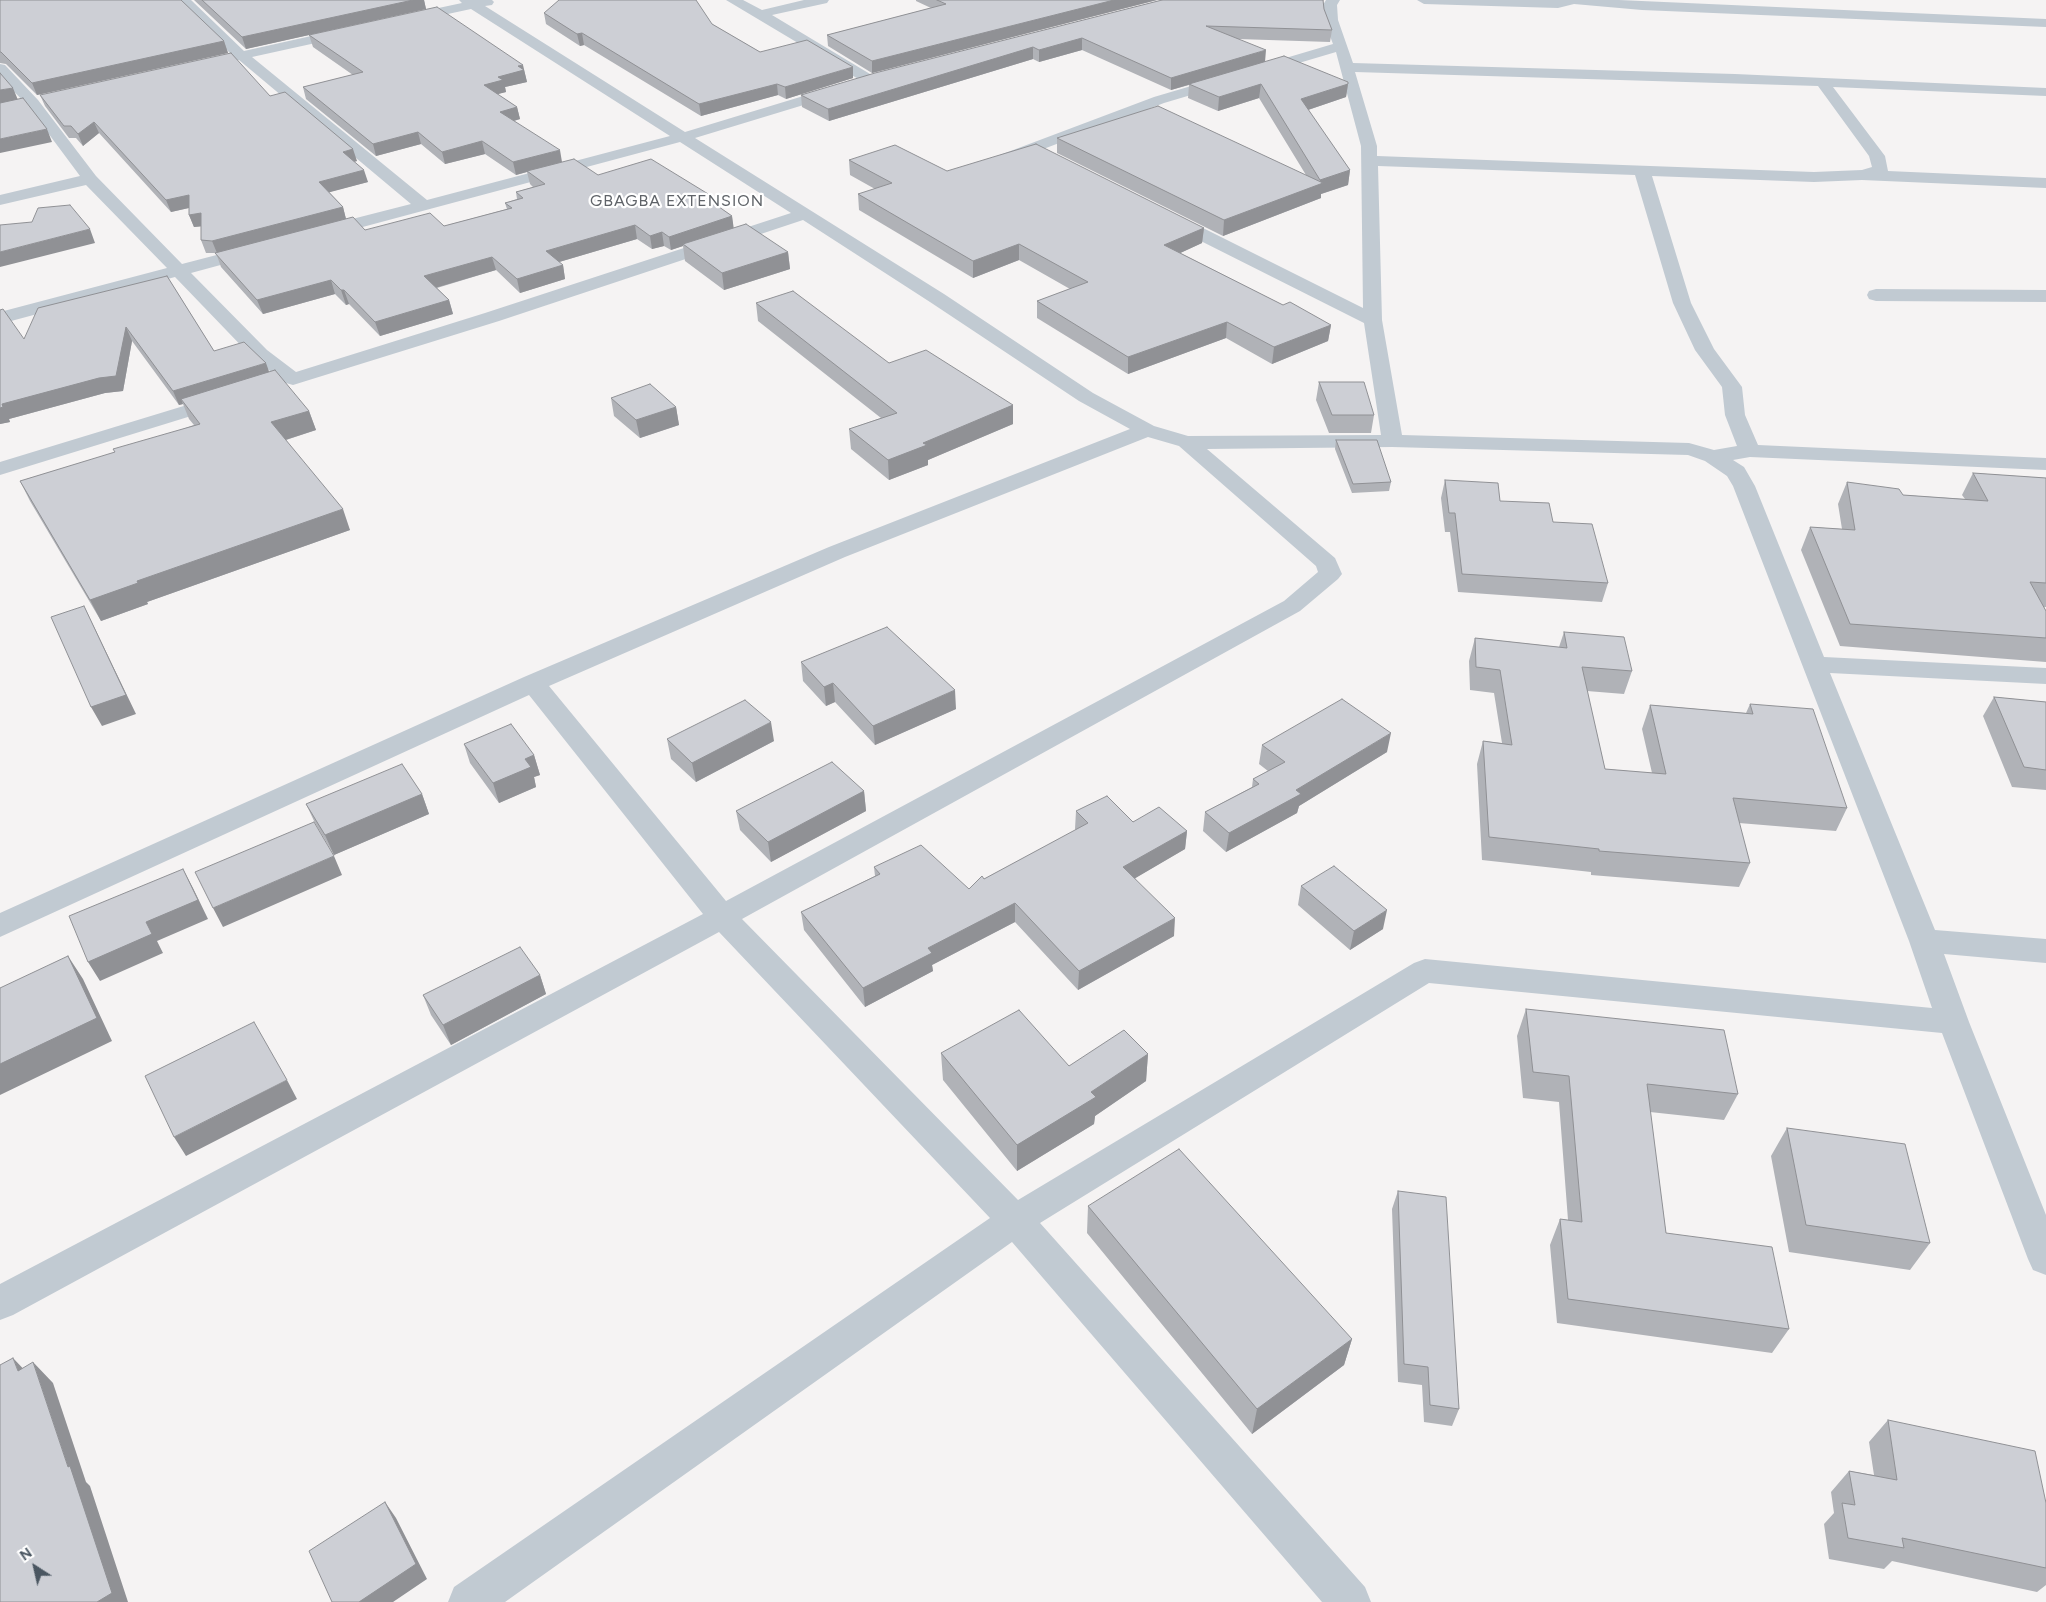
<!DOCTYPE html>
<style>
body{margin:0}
#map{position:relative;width:2046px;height:1602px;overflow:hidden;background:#f5f3f3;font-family:Figtree,sans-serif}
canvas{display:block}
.north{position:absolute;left:10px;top:1542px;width:50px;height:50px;-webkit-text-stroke:4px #fff;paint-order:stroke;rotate:325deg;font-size:14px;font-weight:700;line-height:20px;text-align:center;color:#4a5661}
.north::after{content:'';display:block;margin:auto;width:18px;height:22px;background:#4a5661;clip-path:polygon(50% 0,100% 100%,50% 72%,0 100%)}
</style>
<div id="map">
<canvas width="2046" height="1602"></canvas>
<div class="north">N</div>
</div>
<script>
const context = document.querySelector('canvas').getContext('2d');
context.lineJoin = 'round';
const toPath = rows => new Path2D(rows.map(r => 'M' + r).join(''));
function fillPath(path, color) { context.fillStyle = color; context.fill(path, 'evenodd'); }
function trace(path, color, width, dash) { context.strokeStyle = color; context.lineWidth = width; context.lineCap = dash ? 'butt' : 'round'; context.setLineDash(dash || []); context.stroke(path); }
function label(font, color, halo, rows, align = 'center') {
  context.font = font + ' Figtree,sans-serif'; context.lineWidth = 4.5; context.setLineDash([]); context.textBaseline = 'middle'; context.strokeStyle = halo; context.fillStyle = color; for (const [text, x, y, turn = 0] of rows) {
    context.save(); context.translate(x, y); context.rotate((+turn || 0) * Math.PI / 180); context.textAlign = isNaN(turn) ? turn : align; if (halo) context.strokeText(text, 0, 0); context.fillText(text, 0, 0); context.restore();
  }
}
fillPath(toPath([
 [176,0,191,0,244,51,347,28,352,29,354,32,352,35,252,57,427,200,670,136,471,9,406,23,399,19,401,16,462,3,459,0,492,0,494,2,492,5,485,6,685,132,833,87,843,87,845,90,843,93,695,138,944,294,1093,393,1154,426,1188,436,1381,435,1364,323,1163,222,1160,218,1163,214,1169,213,1175,214,1363,308,1361,146,1336,52,1164,103,1012,161,1000,161,998,158,1000,155,1154,97,1333,44,1324,20,1323,5,1326,0,1340,0,1337,5,1338,20,1353,63,1735,74,2046,88,2046,96,1833,87,1885,156,1888,171,2046,178,2046,188,1862,180,1814,182,1652,176,1691,303,1714,349,1742,387,1745,415,1758,445,2046,458,2046,470,1750,457,1733,460,1744,467,1755,486,1824,657,2046,668,2046,684,1830,673,1935,930,2046,939,2046,963,1944,954,1969,1022,2046,1215,2046,1275,2033,1270,2028,1259,1942,1033,1429,983,1040,1223,1365,1587,1371,1602,1322,1602,1012,1242,505,1602,448,1602,454,1587,990,1218,719,932,13,1315,0,1320,0,1284,703,914,529,695,0,937,0,913,524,677,829,547,1130,429,1079,401,930,302,803,220,499,321,293,385,286,383,253,358,175,277,0,324,0,312,167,268,86,185,0,205,0,195,80,176,28,106,0,77,0,64,5,65,38,100,96,176,182,264,255,245,261,246,264,250,261,254,191,273,267,350,296,372,485,313,791,213,680,142,329,236,323,237,317,236,314,232,317,228,411,204,239,60,199,69,194,68,192,65,194,62,231,54,176,0],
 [1355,72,1818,86,1869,156,1872,167,1862,170,1814,172,1377,156,1377,146,1355,72],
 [1378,166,1635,175,1673,303,1695,350,1722,387,1725,415,1737,446,1714,450,1689,443,1402,435,1382,320,1378,166],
 [1148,437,1179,446,1316,566,1318,572,1284,601,726,901,549,686,845,557,1148,437],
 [1392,447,1688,455,1705,461,1727,476,1733,486,1909,941,1932,1008,1425,959,1414,963,1018,1200,742,919,1300,611,1338,579,1342,574,1335,558,1207,449,1392,447],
 [726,0,743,0,762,10,804,0,829,0,827,3,772,15,875,77,877,80,875,83,865,83,726,0],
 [1417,0,1619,0,2046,19,2046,27,1642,10,1574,4,1558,8,1424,4,1417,0],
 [1876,289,2046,290,2046,302,1876,301,1869,299,1867,295,1869,291,1876,289],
 [223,394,230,396,233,400,230,404,0,475,0,462,223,394]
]), '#c1cad2');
fillPath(toPath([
 [0,0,224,41,228,53,37,95,6,64,0,63],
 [194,0,424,0,426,9,246,49],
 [916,0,1157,0,872,73,828,46,827,35,931,8,916,1],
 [1162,0,1324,0,1323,1,1324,9,1332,30,1330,42,1238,39,1265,62,1348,84,1346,97,1308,110,1350,170,1348,185,1321,194,1321,198,1223,236,1057,153,1057,138,1306,175,1259,98,1218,111,1188,98,1189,85,1171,90,1082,50,1039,62,1033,59,829,121,802,107,801,95],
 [544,13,712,24,760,52,853,78,786,99,778,95,701,116,584,45,580,46,546,24],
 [309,35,524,70,527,82,505,87,506,92,497,94,517,107,520,119,514,121,562,162,598,175,718,200,719,207,732,216,733,228,788,252,790,269,724,290,685,261,683,246,671,250,664,246,652,249,637,239,559,262,563,265,565,279,520,293,496,270,437,288,449,300,453,314,380,336,349,304,346,305,335,294,263,314,221,267,216,253,206,253,201,240,201,226,194,227,189,215,189,208,171,212,99,133,83,146,76,138,69,138,45,106,40,95,270,96,357,161,354,162,368,182,329,192,343,207,346,219,365,230,444,226,507,209,505,203,517,199,516,192,533,187,530,184,527,172,516,175,485,154,445,164,421,144,376,156,306,99,303,87,353,75,313,47],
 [849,160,947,171,1204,228,1202,243,1180,253,1283,305,1331,325,1328,341,1272,364,1226,338,1128,374,1037,318,1037,301,1070,289,1019,260,973,278,859,210,858,194,875,189,850,175],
 [167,276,214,351,270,372,309,411,316,430,286,440,350,530,147,602,148,604,101,621,30,501,20,481,114,453,194,425,189,419,183,404,179,405,132,341,123,391,105,393,9,419,10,422,0,424,24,339],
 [756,303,889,363,1013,405,1013,424,928,460,928,465,889,480,851,449,849,429,881,418,758,321],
 [1319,382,1374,415,1371,433,1329,433,1316,400],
 [611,398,676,407,679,425,640,438,614,416],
 [1336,440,1391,482,1389,491,1352,493,1335,449],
 [1973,473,2046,478,2046,607,2044,607,2046,611,2046,662,1840,646,1801,550,1810,527,1842,529,1838,504,1847,482,1903,495,1965,499,1962,495],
 [1445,480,1500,501,1553,522,1608,583,1602,602,1458,592,1450,532,1445,532,1441,498],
 [1564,632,1632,671,1624,694,1587,691,1605,769,1652,773,1642,729,1650,705,1746,713,1750,704,1847,808,1836,831,1739,823,1750,863,1739,887,1591,875,1591,872,1482,860,1477,764,1483,741,1502,743,1494,693,1470,690,1469,661,1475,638,1559,647],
 [801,662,956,709,875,745,835,702,826,706,803,681],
 [1994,697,2046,702,2046,790,2012,787,1983,716],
 [667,739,774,741,696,782,671,759],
 [464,744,534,755,540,775,534,777,536,787,499,803,470,763],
 [1262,745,1387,752,1299,806,1297,813,1226,852,1203,831,1205,812,1252,787,1253,779,1268,771,1259,764],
 [864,791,866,811,771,862,740,830,736,811],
 [422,794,429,814,334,855,315,823,306,804],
 [1076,811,1187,831,1185,849,1135,878,1174,936,1078,990,1015,922,932,965,933,971,865,1007,804,930,801,912,875,876,874,867,969,889,984,879,1076,830,1075,829],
 [1301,886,1383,929,1350,950,1298,905],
 [540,975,546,994,451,1045,431,1015,423,995],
 [1526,1009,1738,1094,1724,1120,1650,1112,1666,1233,1789,1329,1772,1353,1557,1323,1550,1245,1560,1219,1568,1220,1559,1102,1523,1098,1517,1036],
 [941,1053,1069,1066,1148,1054,1146,1081,1095,1116,1094,1124,1017,1171,943,1080],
 [1787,1128,1930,1243,1910,1270,1789,1252,1771,1156],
 [1398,1191,1459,1409,1452,1426,1424,1422,1422,1385,1398,1382,1392,1209],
 [1088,1206,1352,1339,1344,1365,1252,1434,1087,1233],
 [1888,1420,2046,1503,2046,1585,2037,1592,1892,1561,1884,1569,1829,1559,1824,1524,1834,1513,1831,1492,1849,1471,1874,1475,1869,1442]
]), '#b0b2b7');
fillPath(toPath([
 [413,0,424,0,426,9,246,49,242,37],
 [1114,0,1157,0,872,73,872,61],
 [582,33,584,45,580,46,577,34],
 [1082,38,1082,50,1039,62,1039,50],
 [224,41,228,53,37,95,32,83],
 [1033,47,1033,59,829,121,828,109],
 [1266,50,1265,62,1171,90,1171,78],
 [523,65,527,82,505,87,506,92,487,97,484,85,498,77,518,66],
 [853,67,853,78,786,99,785,87],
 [777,84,778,95,701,116,699,104],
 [1261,84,1259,98,1218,111,1219,97],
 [1348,84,1346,97,1299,113,1301,99],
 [13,88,18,100,0,104,0,90],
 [517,107,520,119,503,124,500,112],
 [94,122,99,133,83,146,78,134],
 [47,129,52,142,0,153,0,139],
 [418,132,421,144,376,156,373,144],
 [482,141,485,154,445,164,442,152],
 [353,149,357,161,346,164,343,152],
 [560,150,562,162,516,175,513,162],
 [364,170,368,182,323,194,319,182],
 [1350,170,1348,185,1321,194,1321,198,1223,236,1224,220,1320,184,1320,180],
 [189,195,193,207,171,212,166,200],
 [718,200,720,214,712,202],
 [343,207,346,219,217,253,212,241],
 [201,213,206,226,194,227,189,215],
 [732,216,734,230,683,244,683,246,671,250,669,237],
 [635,225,637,239,549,265,546,251],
 [1204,228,1202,243,1163,261,1164,245],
 [90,229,95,243,0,267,0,252],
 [662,232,664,246,652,249,650,236],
 [1019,244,1019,260,973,278,973,261],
 [788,252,790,269,724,290,722,273],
 [492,257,496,270,428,290,424,276],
 [563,265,565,279,520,293,517,279],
 [331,280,335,294,263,314,257,300],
 [341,290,344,290,349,304,346,305],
 [449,300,453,314,380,336,375,322],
 [1227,322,1226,338,1128,374,1128,357],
 [1331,325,1328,341,1272,364,1274,347],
 [126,327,132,341,123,391,105,393,9,419,10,422,0,424,0,408,2,404],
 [266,363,271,377,181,399,183,404,179,405,173,391],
 [1013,405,1013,424,928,460,928,465,889,480,888,460,923,443],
 [676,407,679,425,640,438,636,420],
 [309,411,316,430,279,442,271,422],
 [343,509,350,530,147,602,148,604,101,621,90,600,137,581],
 [84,606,136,714,102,726,91,707],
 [833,683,835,702,826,706,824,687],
 [955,690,956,709,875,745,873,726],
 [771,722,774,741,696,782,692,763],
 [1391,733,1387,752,1299,806,1297,813,1226,852,1229,833,1296,790],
 [534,755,540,775,534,777,536,787,499,803,493,783,525,759],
 [864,791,866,811,771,862,768,842],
 [422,794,429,814,334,855,325,835],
 [1187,831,1185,849,1122,886,1123,867],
 [334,856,342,875,223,927,213,908],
 [183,869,193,888,208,919,157,941,163,953,100,981,88,962,146,922],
 [1015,903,1015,922,932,965,933,971,865,1007,863,988,928,948],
 [1387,910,1383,929,1350,950,1354,931],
 [1175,918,1174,936,1078,990,1079,971],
 [68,956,83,979,112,1041,0,1095,0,1064],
 [540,975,546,994,451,1045,443,1025],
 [1148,1054,1146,1081,1095,1116,1094,1124,1017,1171,1017,1145,1091,1092],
 [287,1080,297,1099,186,1156,174,1137],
 [1352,1339,1344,1365,1252,1434,1257,1409],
 [13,1358,33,1379,18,1371],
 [33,1362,53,1383,86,1482,90,1486,128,1602,97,1602,68,1467],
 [385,1502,396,1518,427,1579,393,1602,359,1602]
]), '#909195');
const building = toPath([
 [0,0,181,0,224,41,32,83,1,52,0,52,0,0],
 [202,0,413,0,242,37,202,0],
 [559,0,696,0,712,24,760,52,807,40,853,67,785,87,777,84,699,104,582,33,577,34,544,13,559,0],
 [937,0,1114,0,872,61,827,35,946,4,937,0],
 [1162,0,1323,0,1324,9,1332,30,1206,26,1266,50,1171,78,1082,38,1039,50,1033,47,828,109,801,95,875,73,1162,0],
 [437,7,523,65,518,66,524,70,498,77,503,80,484,85,517,107,500,112,560,150,513,162,482,141,442,152,418,132,373,144,303,87,363,72,309,35,437,7],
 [231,53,270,96,285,92,353,149,343,152,364,170,319,182,343,207,212,241,201,240,201,213,189,215,189,195,166,200,94,122,78,134,71,126,64,126,40,95,231,53],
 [1284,56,1348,82,1348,84,1301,99,1350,170,1320,180,1261,84,1219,97,1189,84,1284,56],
 [0,73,13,88,0,90,0,73],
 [23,98,47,129,0,139,0,103,23,98],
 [1158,106,1323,183,1224,220,1057,138,1158,106],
 [1036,144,1204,228,1164,245,1283,305,1290,302,1331,325,1274,347,1227,322,1128,357,1037,301,1088,282,1019,244,973,261,858,194,892,183,849,160,895,145,947,171,1036,144],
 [574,159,598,175,651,159,718,200,712,202,732,216,669,237,662,232,650,236,635,225,546,251,563,265,517,279,492,257,424,276,449,300,375,322,344,290,341,290,331,280,257,300,215,253,353,217,365,230,430,213,444,226,512,208,505,203,523,198,516,192,545,184,527,171,574,159],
 [70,205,90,229,0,252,0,225,32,222,38,208,70,205],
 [746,224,788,252,722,273,683,244,746,224],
 [167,276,214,351,244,342,266,363,173,391,126,327,116,376,99,378,2,404,3,407,0,408,0,310,3,309,24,339,38,308,167,276],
 [793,291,889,363,926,350,1013,405,923,443,927,445,888,460,849,429,897,413,756,303,793,291],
 [275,370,309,411,271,422,343,509,137,581,138,583,90,600,20,481,115,452,113,449,200,424,181,399,275,370],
 [1319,382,1364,382,1374,415,1332,415,1319,382],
 [650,384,676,407,636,420,611,398,650,384],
 [1336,440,1377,440,1391,482,1353,484,1336,440],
 [1973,473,2046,478,2046,583,2030,582,2046,611,2046,638,1850,624,1810,527,1855,530,1847,482,1899,489,1903,495,1988,501,1973,473],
 [1445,480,1498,483,1500,501,1549,503,1553,522,1592,524,1608,583,1462,574,1455,513,1449,513,1445,480],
 [84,606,126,695,91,707,51,617,84,606],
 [887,627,955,690,873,726,833,683,824,687,801,662,887,627],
 [1564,632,1624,637,1632,671,1582,667,1605,769,1666,774,1650,705,1753,714,1750,704,1813,709,1847,808,1733,798,1750,863,1599,851,1599,849,1489,837,1483,741,1512,745,1500,670,1476,667,1475,638,1567,648,1564,632],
 [1994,697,2046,702,2046,770,2024,767,1994,697],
 [1342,699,1391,733,1296,790,1301,794,1229,833,1205,812,1259,784,1253,779,1285,762,1262,745,1342,699],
 [745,700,771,722,692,763,667,739,745,700],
 [511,724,534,755,525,759,531,767,493,783,464,744,511,724],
 [832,762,864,791,768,842,736,811,832,762],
 [402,764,422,794,325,835,306,804,402,764],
 [1107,796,1133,822,1159,807,1187,831,1123,867,1175,918,1079,971,1015,903,928,948,932,953,863,988,801,912,880,874,874,867,921,845,969,889,982,876,984,879,1088,823,1076,811,1107,796],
 [314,822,334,856,213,908,195,872,314,822],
 [1334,866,1387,910,1354,931,1301,886,1334,866],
 [183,869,198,900,146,922,152,934,88,962,69,916,183,869],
 [520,947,540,975,443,1025,423,995,520,947],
 [68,956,97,1018,0,1064,0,988,68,956],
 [1526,1009,1724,1030,1738,1094,1647,1084,1666,1233,1772,1247,1789,1329,1568,1299,1560,1219,1582,1222,1569,1076,1533,1072,1526,1009],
 [1019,1010,1069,1066,1124,1030,1148,1054,1091,1092,1096,1097,1017,1145,941,1053,1019,1010],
 [254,1022,287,1080,174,1137,145,1076,254,1022],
 [1787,1128,1905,1144,1930,1243,1806,1225,1787,1128],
 [1179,1149,1352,1339,1257,1409,1088,1206,1179,1149],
 [1398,1191,1446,1197,1459,1409,1430,1405,1428,1367,1404,1364,1398,1191],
 [13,1358,18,1371,33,1362,68,1467,70,1466,112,1593,97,1602,0,1602,0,1365,13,1358],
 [1888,1420,2035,1451,2046,1503,2046,1568,1902,1538,1904,1548,1848,1538,1842,1503,1855,1505,1849,1471,1897,1480,1888,1420],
 [385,1502,416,1564,359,1602,332,1602,309,1551,385,1502]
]);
fillPath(building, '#cdcfd5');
trace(building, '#909195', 1);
context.letterSpacing = '1px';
label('16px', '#5f6368', '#fff', [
 ["GBAGBA EXTENSION",677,201]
]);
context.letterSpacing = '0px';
</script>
